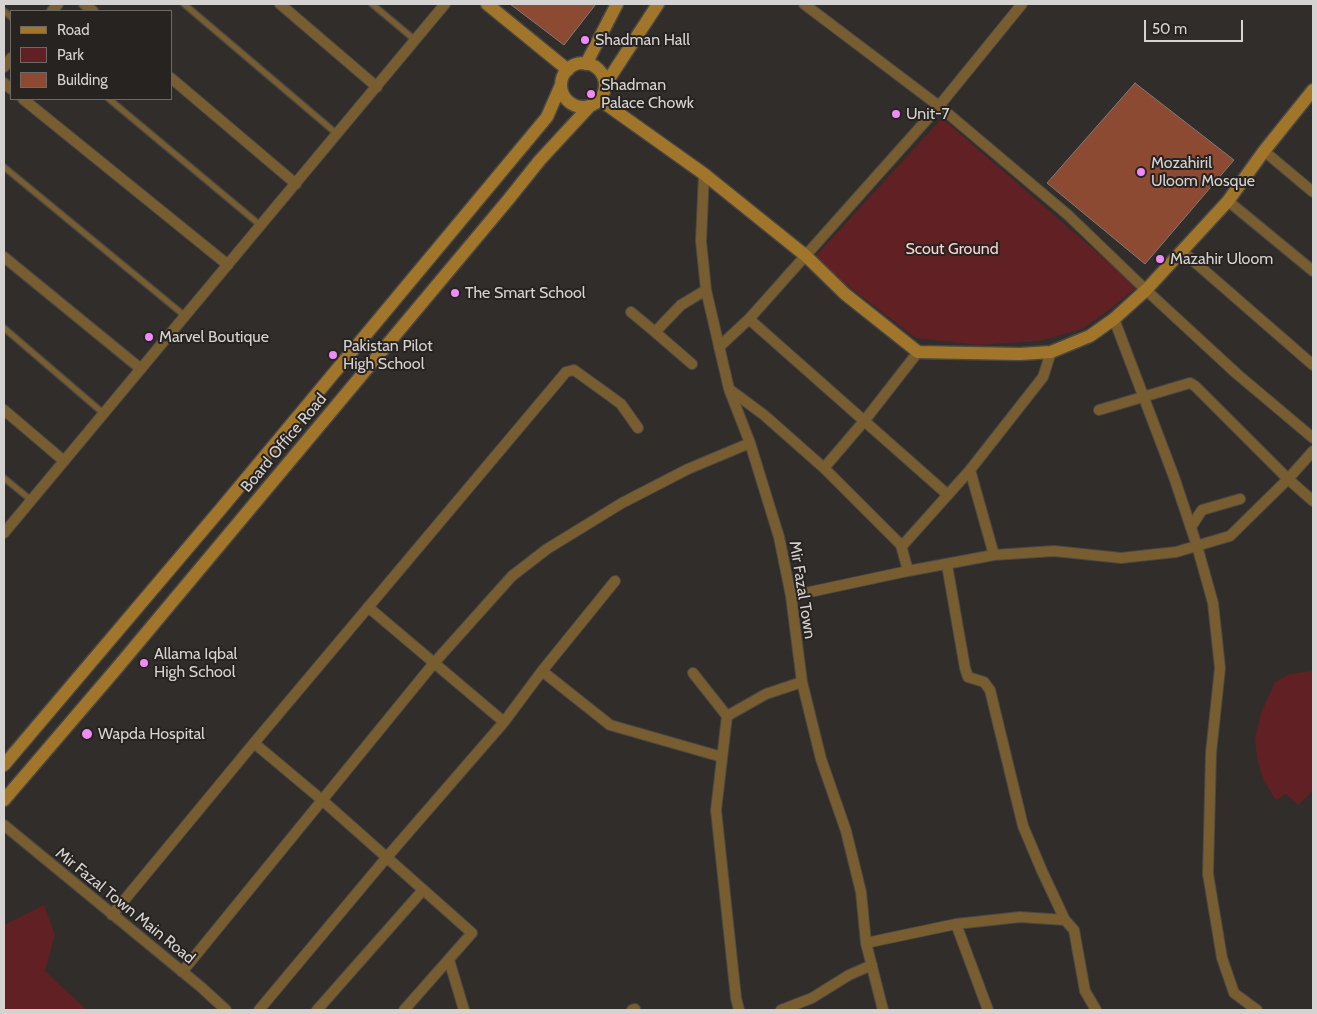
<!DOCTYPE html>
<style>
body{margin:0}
#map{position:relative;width:1317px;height:1014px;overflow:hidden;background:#302d2a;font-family:Cabin,sans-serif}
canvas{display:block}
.frame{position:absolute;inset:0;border:5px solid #d5d3d1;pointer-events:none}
.legend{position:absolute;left:10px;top:10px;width:162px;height:90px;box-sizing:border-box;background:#272320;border:1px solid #6d6967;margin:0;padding:6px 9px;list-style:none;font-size:15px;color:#d5d3d1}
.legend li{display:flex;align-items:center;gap:10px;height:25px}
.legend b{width:25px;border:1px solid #6d6967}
.scale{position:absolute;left:1144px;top:20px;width:99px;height:22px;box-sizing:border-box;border:2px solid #d5d3d1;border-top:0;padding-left:6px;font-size:15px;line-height:18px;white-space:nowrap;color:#d5d3d1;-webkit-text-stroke:4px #272320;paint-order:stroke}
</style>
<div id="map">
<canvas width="1317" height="1014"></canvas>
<div class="frame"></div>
<ul class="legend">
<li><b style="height:6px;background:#a1762a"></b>Road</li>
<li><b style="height:14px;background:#612023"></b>Park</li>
<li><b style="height:14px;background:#8c4a33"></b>Building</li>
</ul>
<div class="scale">50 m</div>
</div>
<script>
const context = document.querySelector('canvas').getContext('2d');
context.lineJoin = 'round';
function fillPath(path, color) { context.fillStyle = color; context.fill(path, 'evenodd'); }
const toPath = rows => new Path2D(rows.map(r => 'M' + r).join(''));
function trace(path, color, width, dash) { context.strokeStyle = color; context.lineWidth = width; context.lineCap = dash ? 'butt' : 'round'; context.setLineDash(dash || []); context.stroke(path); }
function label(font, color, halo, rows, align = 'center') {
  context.font = font + ' Cabin,sans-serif'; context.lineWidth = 4; context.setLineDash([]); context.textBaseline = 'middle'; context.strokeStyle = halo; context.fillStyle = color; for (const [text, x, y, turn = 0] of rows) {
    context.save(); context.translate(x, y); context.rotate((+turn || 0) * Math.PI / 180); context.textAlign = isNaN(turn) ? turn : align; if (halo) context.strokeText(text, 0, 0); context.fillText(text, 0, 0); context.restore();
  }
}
fillPath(toPath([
 [942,118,1137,287,1109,310,1082,329,1040,341,978,345,916,338,813,259],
 [1313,671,1313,791,1298,805,1286,794,1276,800,1264,781,1257,759,1255,738,1261,713,1275,682,1289,674],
 [44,905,55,935,45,971,87,1010,4,1010,4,925]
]), '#612023');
const building = toPath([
 [510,4,596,4,564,45,510,4],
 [1135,83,1234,160,1145,264,1047,183,1135,83]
]);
fillPath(building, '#8c4a33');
trace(building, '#7f7a78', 1);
const lane = toPath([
 [184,4,337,134],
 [372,4,415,40],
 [4,11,11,17],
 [109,99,260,225],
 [4,167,185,316],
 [4,328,103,413],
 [4,478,31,500]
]);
const street = toPath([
 [84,4,93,11],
 [280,4,377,87],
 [804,4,939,106,1068,215,1146,290,1237,374,1313,438],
 [52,11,58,4],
 [4,67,11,58],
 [171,78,296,184],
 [4,83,11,89],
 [23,99,228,265],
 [1264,151,1313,192],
 [704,174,701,241,706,290,729,389,750,443,779,537,791,596,802,682,821,759,846,831,861,892,866,943,883,1010],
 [1228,201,1313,271],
 [1182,251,1313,365],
 [4,257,141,369],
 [631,312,655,332],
 [749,319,948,495],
 [1114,319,1174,477,1197,546,1213,603,1220,668,1211,753,1208,874,1222,958,1234,993,1257,1010],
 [719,347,749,319,939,106,1022,4],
 [692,364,655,332,681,305,706,290],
 [729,389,764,415,824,468,901,545,903,545,970,470,1043,377,1051,352],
 [4,410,64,461],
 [1099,410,1190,383,1195,386,1288,479,1313,501],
 [824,468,865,420,918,352],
 [970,470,994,555],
 [1191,527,1202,510,1240,499],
 [4,533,445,4],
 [901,545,908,571],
 [791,596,908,571,994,555,1054,551,1121,558,1176,552,1230,536,1288,479,1313,451],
 [368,607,504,722,542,671,610,725,722,757],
 [542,671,615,581],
 [693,673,727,716],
 [254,743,322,800,472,933,404,1010],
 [4,825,201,987,226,1010],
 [112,915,254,743,566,372,574,370,606,393,621,404,638,428],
 [1065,920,1074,930,1085,991,1096,1010],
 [956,924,988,1010],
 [866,943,956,924,1020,917,1065,920,1042,871,1023,826,990,690,984,682,968,677,965,668,947,565],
 [449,960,464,1010],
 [182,972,434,663,512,576,547,549,622,503,688,469,750,443],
 [259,1010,387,857,504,722],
 [317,1010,423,890],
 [632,1010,635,1009],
 [739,1010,736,998,716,810,727,716,766,694,802,682],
 [781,1010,812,998,849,975,872,965]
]);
const secondary = toPath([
 [487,4,568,70],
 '561 85a22 22 0 1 1 44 0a22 22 0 1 1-44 0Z',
 [586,64,617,4],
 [605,85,658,4],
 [600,100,704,174,806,256,845,294,918,352,1020,354,1051,352,1090,336,1114,319,1146,290,1228,201,1264,151,1313,90],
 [4,765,220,510,547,117,561,85],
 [4,800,117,668,508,200,540,160,590,106]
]);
trace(lane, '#4a4845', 8);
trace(street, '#4a4845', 12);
trace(secondary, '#4a4845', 15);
trace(lane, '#785d31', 5);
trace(street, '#785d31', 10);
trace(secondary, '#a1762a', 12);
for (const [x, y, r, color] of [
 [585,40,5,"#ef8bf7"],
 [591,94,5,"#ef8bf7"],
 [896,114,5,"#ef8bf7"],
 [1141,172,5,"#ef8bf7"],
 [1160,259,5,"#ef8bf7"],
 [455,293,5,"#ef8bf7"],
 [149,337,5,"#ef8bf7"],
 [333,355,5,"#ef8bf7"],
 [144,663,5,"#ef8bf7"],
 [87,734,6,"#ef8bf7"]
]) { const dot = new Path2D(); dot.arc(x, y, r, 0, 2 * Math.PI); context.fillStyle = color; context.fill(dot); trace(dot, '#272320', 2); }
label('16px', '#d5d3d1', '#272320', [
 ["Shadman Hall",595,40],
 ["Shadman",601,85],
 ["Palace Chowk",601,103],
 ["Unit-7",906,114],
 ["Mozahiril",1151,163],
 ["Uloom Mosque",1151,181],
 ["Mazahir Uloom",1170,259],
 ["The Smart School",465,293],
 ["Marvel Boutique",159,337],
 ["Pakistan Pilot",343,346],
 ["High School",343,364],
 ["Allama Iqbal",154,654],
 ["High School",154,672],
 ["Wapda Hospital",98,734]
], 'left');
label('16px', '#fed1cf', '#272320', [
 ["Scout Ground",952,249]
]);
label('16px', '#d5d3d1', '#272320', [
 ["Board Office Road",284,443,-50],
 ["Mir Fazal Town",802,590,81],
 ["Mir Fazal Town Main Road",125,906,39]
]);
</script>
